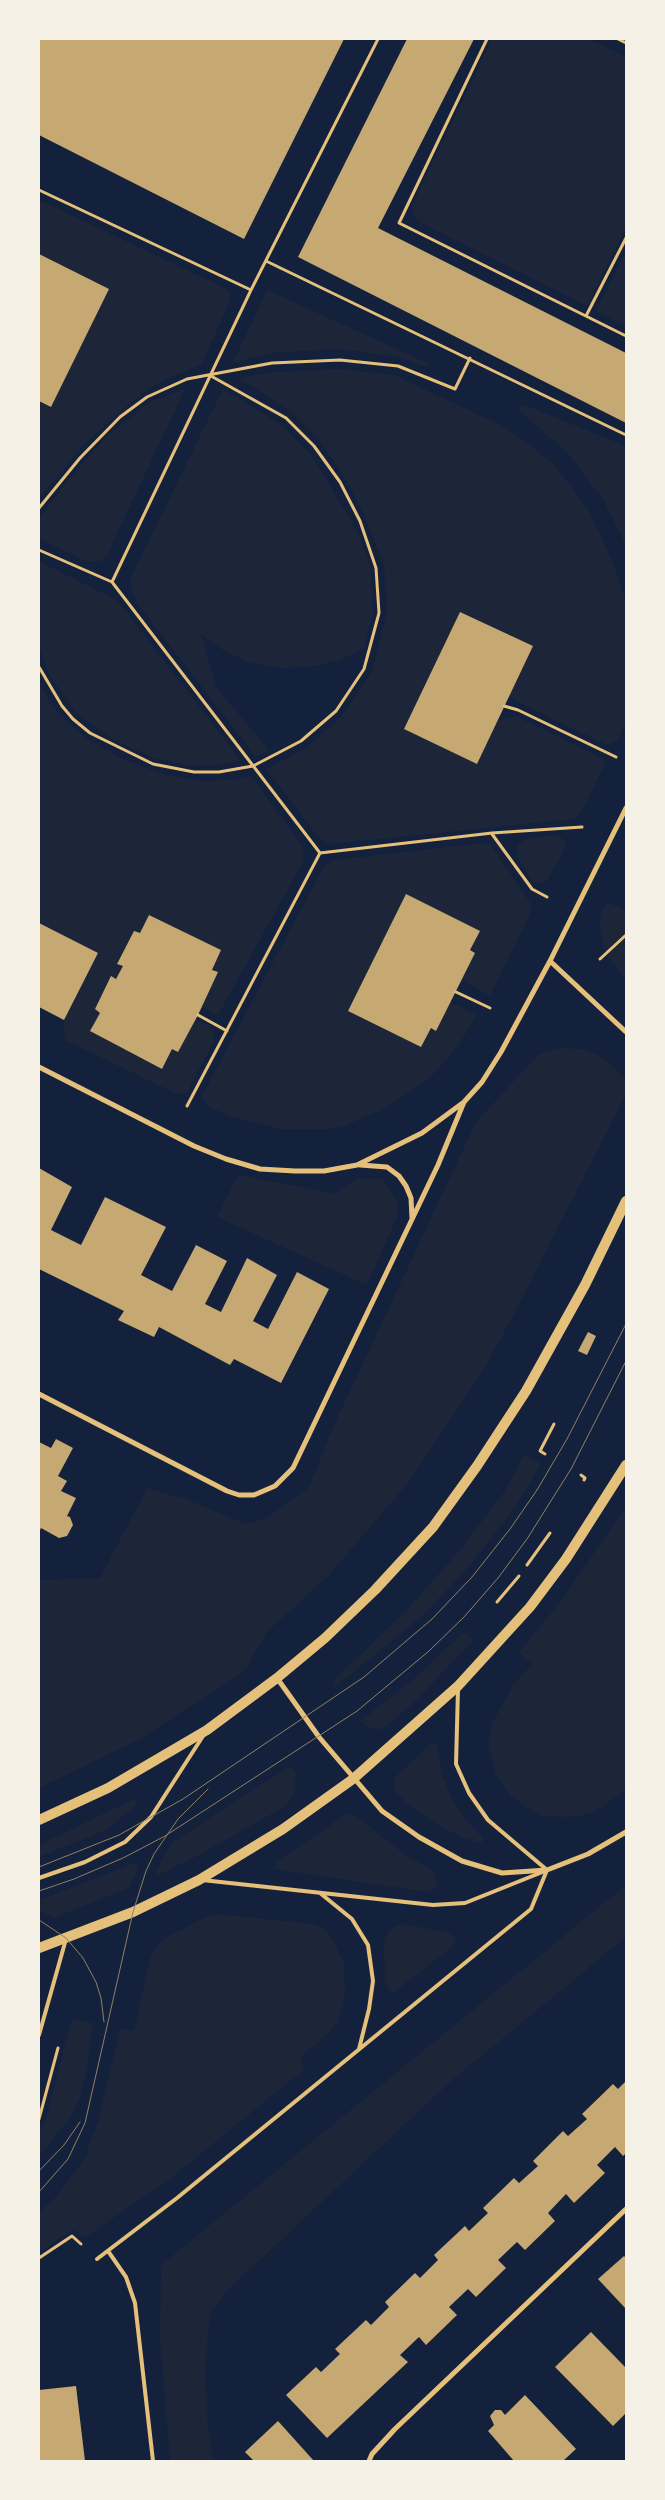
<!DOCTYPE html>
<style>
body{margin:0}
#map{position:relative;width:665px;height:2500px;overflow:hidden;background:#14213d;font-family:Poppins,sans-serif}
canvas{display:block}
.frame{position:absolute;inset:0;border:40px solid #f6f1e7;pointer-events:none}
</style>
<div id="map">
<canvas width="665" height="2500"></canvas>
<div class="frame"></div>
</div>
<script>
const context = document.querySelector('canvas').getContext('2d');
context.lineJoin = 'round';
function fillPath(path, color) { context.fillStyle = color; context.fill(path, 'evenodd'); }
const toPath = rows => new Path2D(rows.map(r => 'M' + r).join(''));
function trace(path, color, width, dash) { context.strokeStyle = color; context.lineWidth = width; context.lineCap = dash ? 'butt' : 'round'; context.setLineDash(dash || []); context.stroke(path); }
fillPath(toPath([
 [492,39,589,39,626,57,626,228,587,306,421,223,414,215,412,205],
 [39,200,225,288,231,294,230,300,202,364,165,380,144,392,120,412,83,446,39,499],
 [626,252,626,326,596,311],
 [267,290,432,365,426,367,399,357,340,349,270,353,233,363],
 [341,369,394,375,505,427,553,463,590,512,616,570,626,603,626,723,618,740,607,745,508,697,405,729,477,764,497,721,515,716,602,758,605,761,604,766,581,813,573,819,330,844,319,838,266,769,306,748,342,716,372,671,387,612,384,565,366,519,345,478,320,441,290,411,256,388,237,379,274,372],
 [185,389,107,555,101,561,88,562,39,539,39,519,68,480,108,435,151,401],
 [223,389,282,425,312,456,357,531,371,567,373,613,364,648,340,660,309,667,282,668,250,663,221,649,201,634,216,687,269,750,256,757,137,603,131,588,131,577],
 [524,405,626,446,626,545,604,501,567,452,519,411],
 [39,561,118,601,241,761,217,765,192,766,154,758,112,739,76,713,50,676,39,647],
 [39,684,54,708,67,722,87,739,127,761,166,775,200,781,233,780,251,776,303,847,304,860,218,1015,201,1007,220,950,149,915,140,933,134,931,117,963,123,966,116,979,111,977,95,1009,100,1013,90,1031,162,1069,172,1049,195,1019,211,1027,215,1039,187,1093,175,1093,65,1040,64,1020,98,954,39,923],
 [557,835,564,840,566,846,547,881,537,884,533,882,517,856,516,850,519,844,528,838],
 [484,843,491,845,531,904,530,914,490,996,462,979,475,953,470,950,479,931,407,894,348,1011,420,1047,431,1028,436,1031,450,1002,477,1015,458,1046,430,1078,379,1111,346,1125,328,1129,281,1129,230,1116,207,1106,202,1098,204,1092,324,866,334,860],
 [607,902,626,911,626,979,607,956,603,945,600,923,601,913],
 [558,1048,584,1049,605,1059,626,1081,626,1094,515,1312,483,1371,408,1483,330,1574,267,1632,245,1670,142,1738,39,1788,39,1580,100,1578,147,1488,188,1500,246,1524,267,1518,309,1487,335,1423,476,1122,538,1055],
 [238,1175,337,1194,340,1189,356,1179,383,1179,397,1202,397,1217,367,1285,217,1217],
 [524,1454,541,1464,517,1504,490,1540,465,1571,422,1616,334,1688,334,1680,404,1613,459,1551,505,1491],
 [626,1506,626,1790,596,1811,581,1816,561,1817,542,1816,527,1808,511,1796,495,1772,488,1741,492,1723,514,1684,532,1664,519,1652,561,1601],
 [464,1632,473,1640,415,1702,384,1727,377,1730,370,1728,360,1721,416,1677],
 [433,1742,438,1746,442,1774,451,1797,464,1818,483,1838,482,1843,462,1837,446,1829,408,1805,395,1791,394,1778],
 [291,1766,296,1773,295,1791,291,1800,284,1807,193,1858,158,1875,156,1872,160,1863,174,1841],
 [132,1800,135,1800,136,1806,104,1831,39,1857,39,1845],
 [346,1814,357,1817,407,1856,434,1871,437,1884,433,1890,427,1892,274,1869,277,1862],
 [135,1863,138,1868,130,1887,54,1918,39,1910,39,1900],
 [626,1885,626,1937,450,2082,233,2285,210,2312,205,2370,208,2428,213,2461,170,2461,160,2339,161,2265],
 [218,1914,312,1924,323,1928,332,1938,344,1964,345,1994,338,2022,329,2033,300,2057,305,2069,167,2181,90,2234,85,2237,73,2230,39,2252,39,2212,56,2197,89,2152,86,2151,98,2122,120,2029,134,2031,150,1958,156,1947,167,1937,206,1917],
 [403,1924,446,1932,452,1935,456,1941,453,1946,394,1992,389,1990,385,1982,384,1941,388,1932,395,1926],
 [72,2019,93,2023,86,2071,80,2096,69,2120,39,2156,39,2134,47,2115]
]), '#1d2539');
fillPath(toPath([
 [39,39,344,39,244,239,39,135],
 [407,39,474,39,378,228,626,353,626,423,298,257],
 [39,254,109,289,51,407,39,401],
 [460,612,533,646,477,764,404,729],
 [406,894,480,931,470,950,475,953,436,1031,431,1028,421,1047,348,1011],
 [149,915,221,950,212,970,218,972,198,1015,178,1052,172,1049,162,1069,90,1031,100,1013,95,1009,111,976,116,979,123,966,117,964,134,931,140,933],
 [39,923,98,953,64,1020,39,1007],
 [39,1168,72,1187,51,1230,81,1245,105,1197,166,1227,141,1275,172,1291,196,1245,227,1261,205,1304,221,1312,247,1258,277,1275,253,1321,268,1329,297,1272,329,1289,281,1383,234,1359,230,1365,159,1327,154,1337,118,1320,124,1311,39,1269],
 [588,1332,596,1336,587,1355,578,1351],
 [56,1439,73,1448,58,1476,67,1481,61,1491,76,1498,67,1516,70,1517,73,1525,67,1536,59,1538,41,1528,39,1532,39,1442,51,1448],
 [626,2081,626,2153,623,2156,615,2147,597,2165,605,2173,574,2203,566,2194,548,2213,555,2221,525,2250,517,2242,498,2260,506,2268,476,2297,468,2289,449,2307,457,2315,426,2345,419,2337,400,2355,408,2362,327,2438,286,2395,316,2367,321,2372,340,2354,335,2349,366,2320,371,2325,389,2307,385,2302,415,2273,420,2278,438,2260,434,2255,465,2226,469,2231,488,2213,483,2208,514,2178,519,2183,538,2166,533,2161,563,2131,568,2136,587,2119,582,2114,613,2084,618,2089],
 [624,2256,626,2258,626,2309,598,2279],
 [591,2332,626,2368,626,2413,613,2426,555,2367],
 [76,2386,85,2461,39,2461,39,2390],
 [525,2395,576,2449,563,2461,514,2461,488,2431,494,2425,490,2416,495,2410,501,2410,505,2415],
 [278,2421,314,2461,254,2461,245,2452]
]), '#c6a872');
trace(toPath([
 [487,39,399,223,626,336],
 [618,39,626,43],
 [39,190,251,290],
 [266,261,626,435],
 [586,316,626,238],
 [39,508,80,458,120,417,147,397,187,379,272,363,340,360,398,366,455,389,470,358],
 [39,550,112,582,320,853,492,833,582,827],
 [112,582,251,290,378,39],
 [39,667,62,706,73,719,90,733,153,764,194,772,219,772,253,766,301,741,336,711,364,669,379,613,376,568,360,521,340,482,314,446,286,418,211,376],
 [504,706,518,710,616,757],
 [492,834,532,889,547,897],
 [600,959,626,935],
 [456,992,490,1008],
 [198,1015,227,1031],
 [187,1106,320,853],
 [545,1454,540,1451,554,1424],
 [581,1475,585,1478,584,1480],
 [527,1565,550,1533],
 [497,1602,519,1576],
 [39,2119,58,2048],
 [39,2258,72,2236,81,2244]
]), '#e5c07b', 3);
trace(toPath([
 [458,1689,456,1764,469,1793,488,1820,547,1870],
 [39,1878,85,1862,125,1842,151,1817,203,1736],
 [202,1880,433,1905,465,1903,545,1871],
 [320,1893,352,1919,368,1945,373,1981,369,2009,359,2049],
 [39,2035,66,1939],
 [108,2251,126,2277,135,2303,153,2461],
 [97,2259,177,2198,531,1909,547,1870]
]), '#e5c07b', 4);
trace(toPath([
 [550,961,626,1032],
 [39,1067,194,1146,226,1159,260,1169,295,1171,324,1171,357,1165,422,1133,464,1102,482,1082,501,1052,550,961,626,808],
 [360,1165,387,1167,399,1176,406,1186,411,1198,412,1218],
 [39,1394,227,1491,239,1495,254,1495,275,1486,293,1468,438,1165,464,1102],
 [277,1678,319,1737,382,1811,419,1837,462,1861,502,1873,547,1870,588,1854,626,1832],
 [369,2461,372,2454,395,2429,626,2209]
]), '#e5c07b', 5);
trace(toPath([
 [39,1820,108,1788,207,1730,277,1678,325,1638,375,1590,433,1527,477,1466,526,1391,585,1285,626,1201],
 [39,1948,133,1912,199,1880,283,1829,353,1779,458,1686,530,1607,566,1559,626,1465]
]), '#e5c07b', 10);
trace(toPath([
 [39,1867,119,1835,183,1799,364,1677,432,1619,472,1577,510,1529,537,1490,567,1439,626,1324],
 [39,1891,74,1879,123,1858,165,1836,357,1711,429,1651,464,1617,498,1578,527,1539,571,1469,626,1361],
 [39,1920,66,1938,83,1958,96,1982,101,1998,104,2022],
 [39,2171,64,2145,80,2122],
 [39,2192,68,2159,85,2123,133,1912,146,1871,154,1854,178,1819,208,1789]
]), '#918062', 1);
</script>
